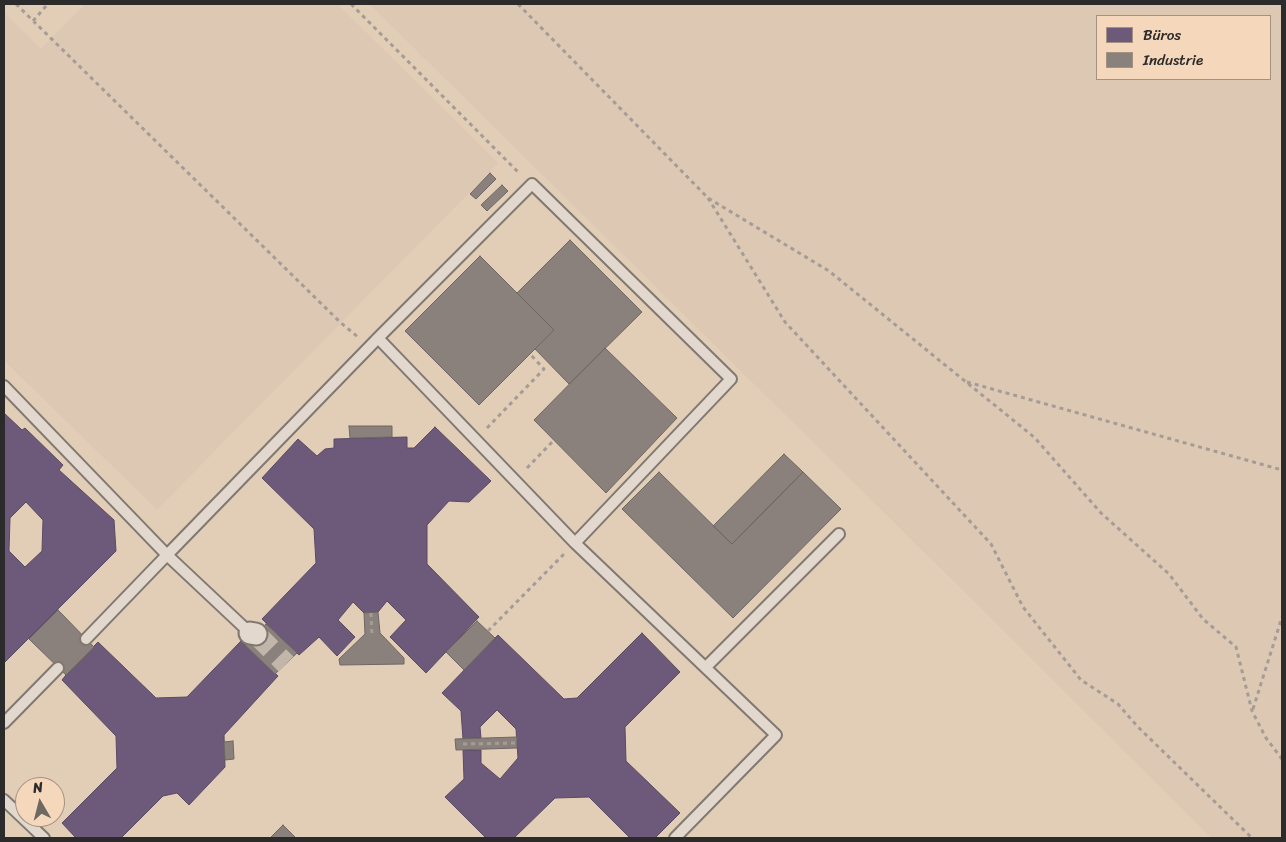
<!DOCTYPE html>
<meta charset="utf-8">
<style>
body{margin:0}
#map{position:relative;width:1286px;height:842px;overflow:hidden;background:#e8d8c8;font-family:Sriracha,sans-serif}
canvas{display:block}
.frame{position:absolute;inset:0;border:5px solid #2b2b2b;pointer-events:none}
.legend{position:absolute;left:1096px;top:15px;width:175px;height:65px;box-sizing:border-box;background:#f5d7bb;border:1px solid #a49281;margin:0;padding:6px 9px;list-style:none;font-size:15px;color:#2b2b2b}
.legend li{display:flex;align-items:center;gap:10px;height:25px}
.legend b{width:25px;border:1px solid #a49281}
.north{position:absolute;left:15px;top:777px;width:50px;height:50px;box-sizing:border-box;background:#f5d7bb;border:1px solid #a49281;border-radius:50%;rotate:352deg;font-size:14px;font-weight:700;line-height:20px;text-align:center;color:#2b2b2b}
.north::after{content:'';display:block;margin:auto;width:18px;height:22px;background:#6d6862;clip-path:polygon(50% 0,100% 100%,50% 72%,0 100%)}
</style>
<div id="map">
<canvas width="1286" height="842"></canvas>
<div class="frame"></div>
<ul class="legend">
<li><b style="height:14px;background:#6d597a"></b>Büros</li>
<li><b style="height:14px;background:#8a817c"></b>Industrie</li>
</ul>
<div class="north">N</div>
</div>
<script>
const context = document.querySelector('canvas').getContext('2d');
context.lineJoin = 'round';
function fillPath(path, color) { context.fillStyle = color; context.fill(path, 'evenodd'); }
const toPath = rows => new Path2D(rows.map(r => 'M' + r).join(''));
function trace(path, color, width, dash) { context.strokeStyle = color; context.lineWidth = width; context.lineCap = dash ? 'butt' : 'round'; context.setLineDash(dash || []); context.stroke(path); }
fillPath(toPath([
 [4,4,85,4,41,48,4,12],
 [338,4,369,4,968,596,1211,838,4,838,4,361,157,510,499,163],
 [25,787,55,787,55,817,25,817]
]), '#e2cdb7');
fillPath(toPath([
 [85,4,338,4,499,163,157,510,4,361,4,12,41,48],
 [369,4,1282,4,1282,838,1211,838,968,596],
 [1097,16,1270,16,1270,79,1097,79]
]), '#ddc8b4');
const offices = toPath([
 [4,413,22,430,25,428,63,465,59,470,114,520,116,551,5,662,4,661,4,413],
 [26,502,43,520,42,551,25,567,9,551,10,518,26,502],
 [435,427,491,481,469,502,449,501,427,525,427,564,479,617,426,673,390,637,406,620,387,601,378,612,364,613,353,602,338,620,355,637,337,656,319,637,299,655,262,619,316,563,314,529,262,478,298,439,317,456,325,449,334,448,334,439,407,437,407,448,414,448,435,427],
 [642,633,680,672,625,727,626,761,680,813,655,838,630,838,589,797,555,798,514,838,486,838,445,797,464,779,463,750,481,750,481,763,500,779,518,758,516,729,497,710,480,727,481,738,463,739,461,711,442,693,498,635,564,699,577,698,642,633],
 [241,641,278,676,224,735,225,767,189,805,177,793,163,796,121,838,76,838,62,823,117,768,116,736,62,680,66,675,98,642,156,698,187,697,241,641]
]);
fillPath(offices, '#6d597a');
trace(offices, '#594b62', 1);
const industry = toPath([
 [490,173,496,179,476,199,470,194,490,173],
 [502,185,508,191,487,211,481,205,502,185],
 [570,240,642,312,569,384,535,349,554,330,517,293,570,240],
 [480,256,554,330,479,405,405,331,480,256],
 [605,348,677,418,606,493,534,420,605,348],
 [349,426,392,426,392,437,350,438,349,426],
 [784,454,803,472,732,544,713,526,784,454],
 [659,472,732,544,803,472,841,509,733,618,622,509,659,472],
 [58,610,94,647,66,675,29,639,58,610],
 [378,612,380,633,404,658,404,664,340,665,339,659,365,634,364,613,378,612],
 [477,621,495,638,464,670,446,652,477,621],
 [266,624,297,653,275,674,245,645,266,624],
 [517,737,517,748,456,750,455,739,517,737],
 [233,741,234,759,225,760,224,742,233,741],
 [283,825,296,838,270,838,283,825]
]);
fillPath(industry, '#8a817c');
trace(industry, '#6e6764', 1);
trace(toPath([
 [256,634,286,664]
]), '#c2b5a9', 21, [21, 11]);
const lane = toPath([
 [378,338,575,543,776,735,675,838],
 [4,386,167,555,86,639],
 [250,633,167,555,378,338,532,184,731,379,575,543],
 [706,667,839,534],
 [4,723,58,668],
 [4,800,44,838]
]);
const street = toPath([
 [250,633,256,634]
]);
trace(lane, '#807972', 14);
trace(street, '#807972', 25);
trace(toPath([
 [16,4,341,323,358,337],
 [351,4,520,174],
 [518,4,708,198,829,271,1034,437,1101,513,1169,574,1203,619,1236,647,1252,711,1266,738,1282,759],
 [33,21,46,6],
 [708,198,785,322,991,544,1023,607,1081,680,1118,704,1137,726,1252,838],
 [967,382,1282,470],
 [487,428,544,369,530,354],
 [527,468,554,440],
 [371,613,372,637],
 [488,631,564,554],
 [1253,709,1282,617],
 [463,744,517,743]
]), '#a59c95', 3, [4, 4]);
trace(lane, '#e3d8cd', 10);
trace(street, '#e3d8cd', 21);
</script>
